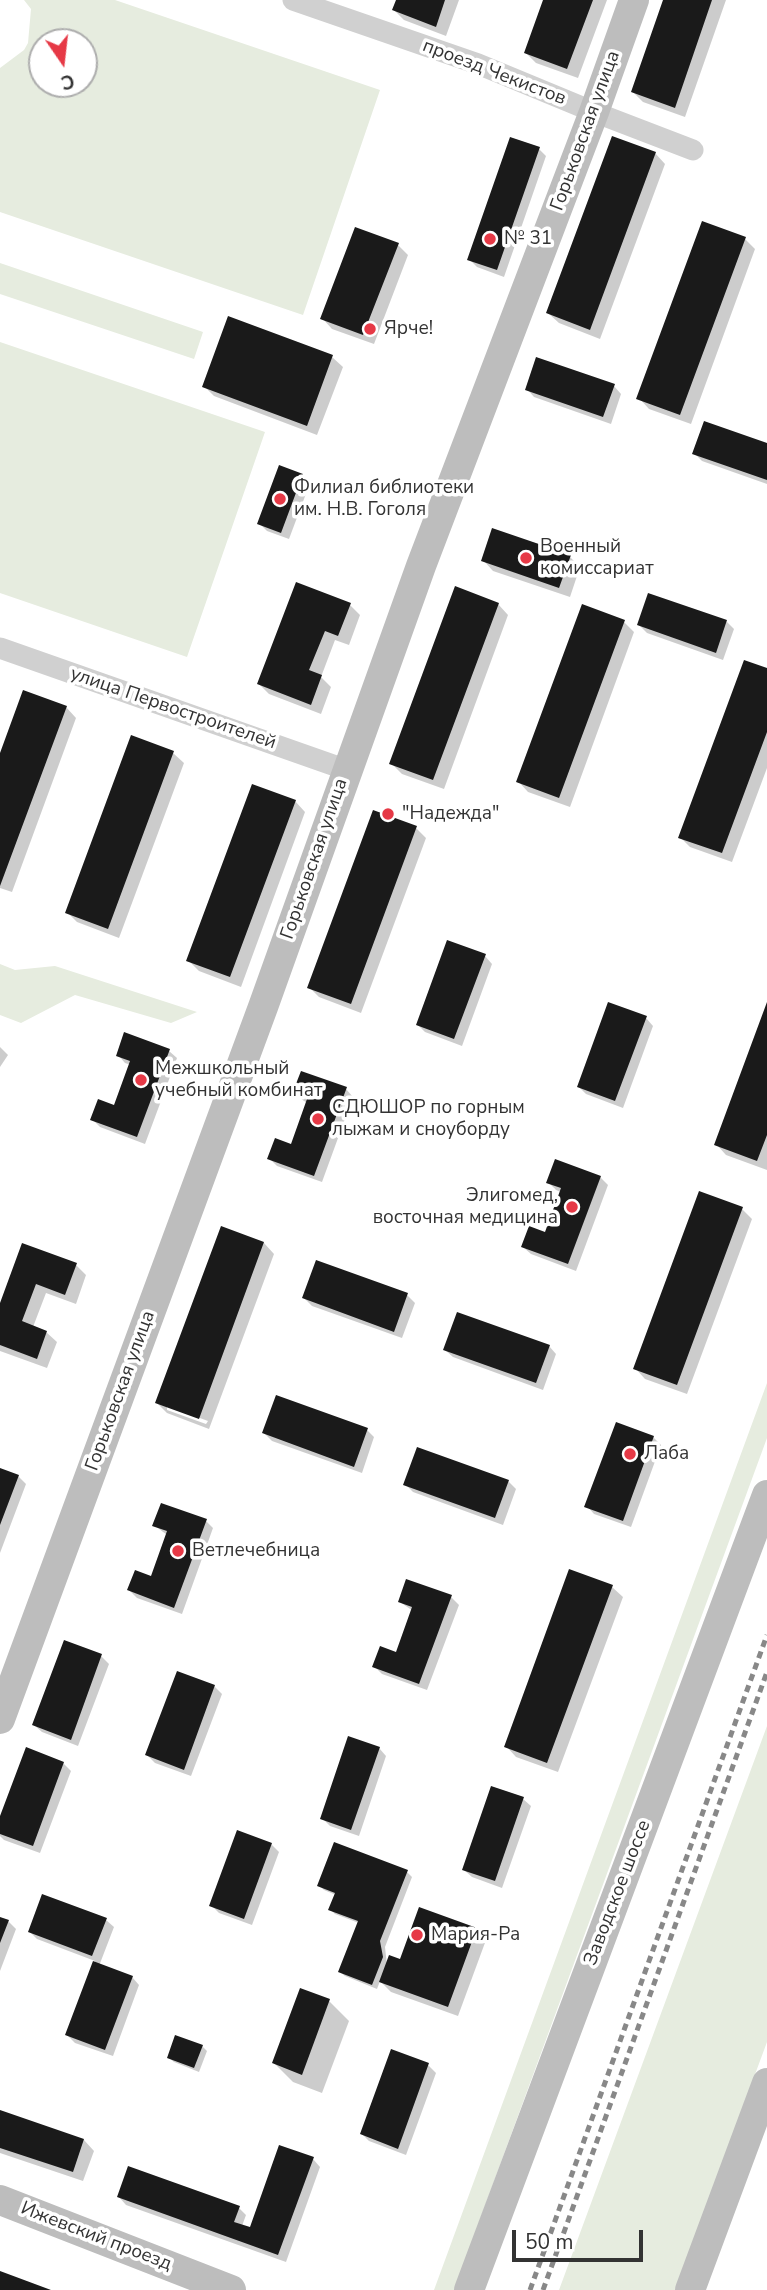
<!DOCTYPE html>
<meta charset="utf-8">
<style>
body{margin:0}
#map{position:relative;width:767px;height:2290px;overflow:hidden;background:#fff;font-family:"Nunito Sans",sans-serif}
canvas{display:block}
.north{position:absolute;left:28px;top:28px;width:70px;height:70px;box-sizing:border-box;background:#fff;border:2px solid #adadad;border-radius:50%;rotate:166deg;font-size:19px;font-weight:700;line-height:28px;text-align:center;color:#333}
.north::after{content:'';display:block;margin:auto;width:24px;height:32px;background:#e63946;clip-path:polygon(50% 0,100% 100%,50% 72%,0 100%)}
.scale{position:absolute;left:512px;top:2230px;width:131px;height:32px;box-sizing:border-box;border:4px solid #333;border-top:0;padding-left:9px;font-size:21px;line-height:24px;white-space:nowrap;color:#333;-webkit-text-stroke:5px #fff;paint-order:stroke}
</style>
<div id="map">
<canvas width="767" height="2290"></canvas>
<div class="north">С</div>
<div class="scale">50 m</div>
</div>
<script>
const context = document.querySelector('canvas').getContext('2d');
context.lineJoin = 'round';
function fillPath(path, color) { context.fillStyle = color; context.fill(path, 'evenodd'); }
const toPath = rows => new Path2D(rows.map(r => 'M' + r).join(''));
function trace(path, color, width, dash) { context.strokeStyle = color; context.lineWidth = width; context.lineCap = dash ? 'butt' : 'round'; context.setLineDash(dash || []); context.stroke(path); }
function label(font, color, halo, rows, align = 'center') {
  context.font = font + ' "Nunito Sans",sans-serif'; context.lineWidth = 7; context.setLineDash([]); context.textBaseline = 'middle'; context.strokeStyle = halo; context.fillStyle = color; for (const [text, x, y, turn = 0] of rows) {
    context.save(); context.translate(x, y); context.rotate((+turn || 0) * Math.PI / 180); context.textAlign = isNaN(turn) ? turn : align; if (halo) context.strokeText(text, 0, 0); context.fillText(text, 0, 0); context.restore();
  }
}
fillPath(toPath([
 [24,0,115,0,380,90,303,315,0,212,0,68,24,50,28,43,31,9],
 [42,42,84,42,84,84,42,84],
 [0,263,203,332,194,359,0,294],
 [0,342,265,432,187,657,0,593],
 [0,964,15,970,55,966,197,1012,171,1023,75,995,21,1023,0,1015],
 [767,1383,767,1438,454,2290,434,2290],
 [767,1726,767,2042,675,2290,559,2290]
]), '#e6ecdf');
fillPath(toPath([
 [398,0,459,0,446,36,404,20,394,10],
 [545,0,607,0,578,78,536,63,526,53],
 [665,0,726,0,685,117,643,102,633,92],
 [539,149,546,156,504,277,477,267,469,259],
 [655,153,665,164,600,339,559,323,548,313],
 [745,239,755,249,691,424,649,409,639,398],
 [398,245,408,255,374,344,332,329,322,318],
 [332,357,343,367,317,435,214,396,204,386],
 [614,386,621,394,611,424,534,397,527,389],
 [767,445,767,484,702,461,694,453],
 [302,475,310,483,289,539,267,531,259,523],
 [570,557,580,567,570,597,493,571,483,560],
 [498,604,508,615,444,789,402,774,392,764],
 [350,605,360,615,349,645,335,640,321,677,331,687,321,714,269,694,259,684],
 [726,621,734,629,723,660,647,633,639,625],
 [624,622,634,632,570,807,528,792,518,781],
 [767,670,767,768,732,862,690,847,680,837],
 [66,707,76,718,12,892,0,888,0,758],
 [173,753,184,763,119,938,77,922,67,912],
 [295,801,305,812,241,987,199,971,189,961],
 [416,828,426,838,361,1013,319,997,309,987],
 [485,956,492,964,462,1046,425,1032,418,1025],
 [767,1006,767,1170,726,1155,716,1144],
 [646,1018,653,1026,623,1108,586,1094,579,1087],
 [0,1047,8,1055,0,1067],
 [169,1051,177,1058,145,1144,100,1127,92,1119,115,1107,131,1065,125,1063,118,1055],
 [346,1089,353,1097,322,1182,277,1166,269,1158,292,1146,307,1103,294,1094],
 [600,1177,608,1185,576,1271,531,1254,523,1247,546,1234,561,1192,556,1190,548,1182],
 [742,1209,752,1219,687,1394,645,1379,635,1368],
 [222,1228,264,1243,274,1254,209,1429,167,1413,157,1403],
 [167,1406,208,1421,206,1424,167,1410],
 [23,1246,76,1265,86,1275,76,1304,46,1293,33,1327,46,1332,57,1342,47,1368,0,1351,0,1308],
 [407,1295,415,1303,402,1338,312,1306,304,1298],
 [549,1346,556,1354,543,1390,453,1357,445,1350],
 [367,1430,374,1437,362,1473,272,1441,264,1433],
 [653,1437,661,1445,631,1527,594,1514,587,1506],
 [0,1470,18,1476,26,1484,0,1553],
 [508,1481,516,1489,503,1525,413,1492,405,1484],
 [206,1521,213,1528,182,1614,137,1598,129,1590,152,1578,167,1535,154,1525],
 [612,1587,623,1597,558,1772,516,1757,506,1746],
 [451,1597,459,1605,427,1690,382,1674,374,1666,397,1654,413,1611,400,1602],
 [101,1656,109,1664,78,1746,42,1732,34,1725],
 [214,1686,222,1694,191,1776,155,1763,147,1755],
 [379,1748,386,1756,359,1836,330,1826,322,1818],
 [63,1763,71,1771,40,1853,4,1840,0,1836,0,1821],
 [523,1799,531,1806,502,1888,472,1877,464,1870],
 [271,1844,279,1852,252,1925,219,1913,211,1905],
 [407,1872,412,1877,385,1947,387,1965,476,1930,486,1940,458,2016,391,1992,380,1981,377,1989,345,1976,340,1972,359,1923,335,1914,330,1909,336,1895,324,1890,319,1885],
 [0,1918,8,1921,16,1929,0,1971],
 [106,1920,114,1927,99,1966,132,1977,139,1985,113,2056,75,2043,67,2035,95,1961,37,1939,30,1932],
 [329,2001,349,2021,322,2093,293,2082,274,2063],
 [202,2046,207,2051,199,2072,174,2062,169,2058],
 [392,2052,428,2065,436,2073,406,2155,369,2141,362,2134],
 [0,2112,84,2140,94,2151,83,2181,0,2153],
 [313,2159,320,2167,286,2262,126,2205,119,2197,239,2208,246,2215,242,2226,251,2229]
]), '#0003');
fillPath(toPath([
 [396,0,445,0,436,27,392,10],
 [543,0,593,0,567,69,524,53],
 [663,0,712,0,675,108,631,92],
 [612,136,656,152,590,330,546,313],
 [510,137,540,147,497,270,467,260],
 [702,221,746,237,680,415,636,399],
 [355,227,399,243,363,335,320,319],
 [228,316,333,355,307,426,202,387],
 [536,357,615,384,603,417,525,390],
 [704,421,767,443,767,480,692,454],
 [279,465,303,474,281,533,257,524],
 [492,528,571,555,559,588,481,561],
 [296,582,351,603,338,636,325,631,309,670,322,675,311,705,257,684],
 [455,586,499,603,433,780,389,764],
 [648,593,727,620,716,653,637,625],
 [582,604,625,620,559,798,516,782],
 [744,660,767,668,767,732,722,853,678,838],
 [23,690,67,706,0,886,0,753],
 [131,735,174,751,108,929,65,913],
 [252,784,296,800,230,977,186,961],
 [373,810,417,826,351,1004,307,988],
 [447,940,486,954,454,1039,416,1025],
 [608,1002,647,1016,615,1101,577,1087],
 [767,1002,767,1135,757,1161,714,1145],
 [124,1032,170,1049,137,1137,90,1120,98,1099,114,1105,130,1061,116,1056],
 [301,1071,347,1087,314,1176,267,1159,275,1138,291,1144,307,1099,292,1094],
 [555,1159,601,1176,568,1264,521,1247,529,1226,545,1232,561,1188,546,1183],
 [699,1191,743,1207,677,1385,633,1369],
 [221,1226,264,1242,199,1419,155,1403],
 [22,1243,77,1263,65,1295,36,1284,22,1321,47,1331,37,1359,0,1345,0,1303],
 [316,1260,408,1293,394,1332,302,1298],
 [457,1312,550,1345,536,1383,443,1350],
 [276,1395,368,1428,354,1467,262,1433],
 [616,1422,654,1436,623,1521,584,1507],
 [417,1447,509,1480,495,1518,403,1485],
 [0,1468,19,1475,0,1525],
 [161,1503,207,1519,174,1608,127,1590,135,1570,151,1576,167,1531,152,1526],
 [569,1569,613,1585,547,1763,504,1747],
 [406,1579,452,1595,419,1684,372,1667,380,1646,396,1652,412,1607,398,1602],
 [64,1640,102,1654,71,1740,32,1725],
 [177,1671,215,1685,184,1770,145,1755],
 [348,1736,380,1747,351,1830,320,1819],
 [26,1747,64,1762,33,1846,0,1834,0,1816],
 [491,1786,524,1797,495,1881,462,1870],
 [237,1830,272,1843,244,1919,209,1906],
 [334,1842,408,1870,380,1941,383,1957,372,1985,338,1972,358,1921,328,1910,335,1893,317,1886],
 [42,1894,107,1918,92,1956,28,1932],
 [419,1907,477,1928,448,2007,379,1982,389,1955,400,1959],
 [0,1917,9,1920,0,1943],
 [93,1961,133,1976,105,2050,65,2035],
 [300,1988,330,1999,302,2075,272,2063],
 [175,2035,203,2045,194,2068,167,2058],
 [391,2049,429,2063,398,2149,360,2134],
 [0,2110,84,2139,73,2172,0,2148],
 [279,2145,314,2157,278,2255,117,2197,128,2166,240,2206,234,2222,250,2227],
 [0,2271,51,2290,0,2290]
]), '#1a1a1a');
trace(toPath([
 [293,0,478,64,594,112,693,150],
 [0,648,347,770]
]), '#d0d0d0', 21);
trace(toPath([
 [0,1719,263,1007,421,566,594,112,634,0],
 [0,2200,231,2290],
 [469,2290,767,1495],
 [690,2290,767,2083]
]), '#bdbdbd', 30);
trace(toPath([
 [530,2290,767,1635],
 [543,2290,767,1672]
]), '#888', 5, [7, 5]);
for (const [x, y, r, color] of [
 [490,239,7,"#e63946"],
 [370,329,7,"#e63946"],
 [280,499,7,"#e63946"],
 [526,558,7,"#e63946"],
 [388,814,7,"#e63946"],
 [141,1080,7,"#e63946"],
 [318,1119,7,"#e63946"],
 [572,1207,7,"#e63946"],
 [630,1454,7,"#e63946"],
 [178,1551,7,"#e63946"],
 [417,1935,7,"#e63946"]
]) { const dot = new Path2D(); dot.arc(x, y, r, 0, 2 * Math.PI); context.fillStyle = color; context.fill(dot); trace(dot, '#fff', 2.5); }
label('19px', '#333', '#fff', [
 ["проезд Чекистов",494,73,21],
 ["Горьковская улица",586,131,-70],
 ["улица Первостроителей",173,709,19],
 ["Горьковская улица",315,859,-71],
 ["Горьковская улица",121,1391,-70],
 ["Заводское шоссе",618,1893,-69],
 ["Ижевский проезд",96,2237,21]
]);
label('19px', '#333', '#fff', [
 ["№ 31",504,239],
 ["Ярче!",384,329],
 ["Филиал библиотеки",294,488],
 ["им. Н.В. Гоголя",294,510],
 ["Военный",540,547],
 ["комиссариат",540,569],
 ["\"Надежда\"",402,814],
 ["Межшкольный",155,1069],
 ["учебный комбинат",155,1091],
 ["СДЮШОР по горным",332,1108],
 ["лыжам и сноуборду",332,1130],
 ["Элигомед,",558,1196,"right"],
 ["восточная медицина",558,1218,"right"],
 ["Лаба",644,1454],
 ["Ветлечебница",192,1551],
 ["Мария-Ра",431,1935]
], 'left');
</script>
